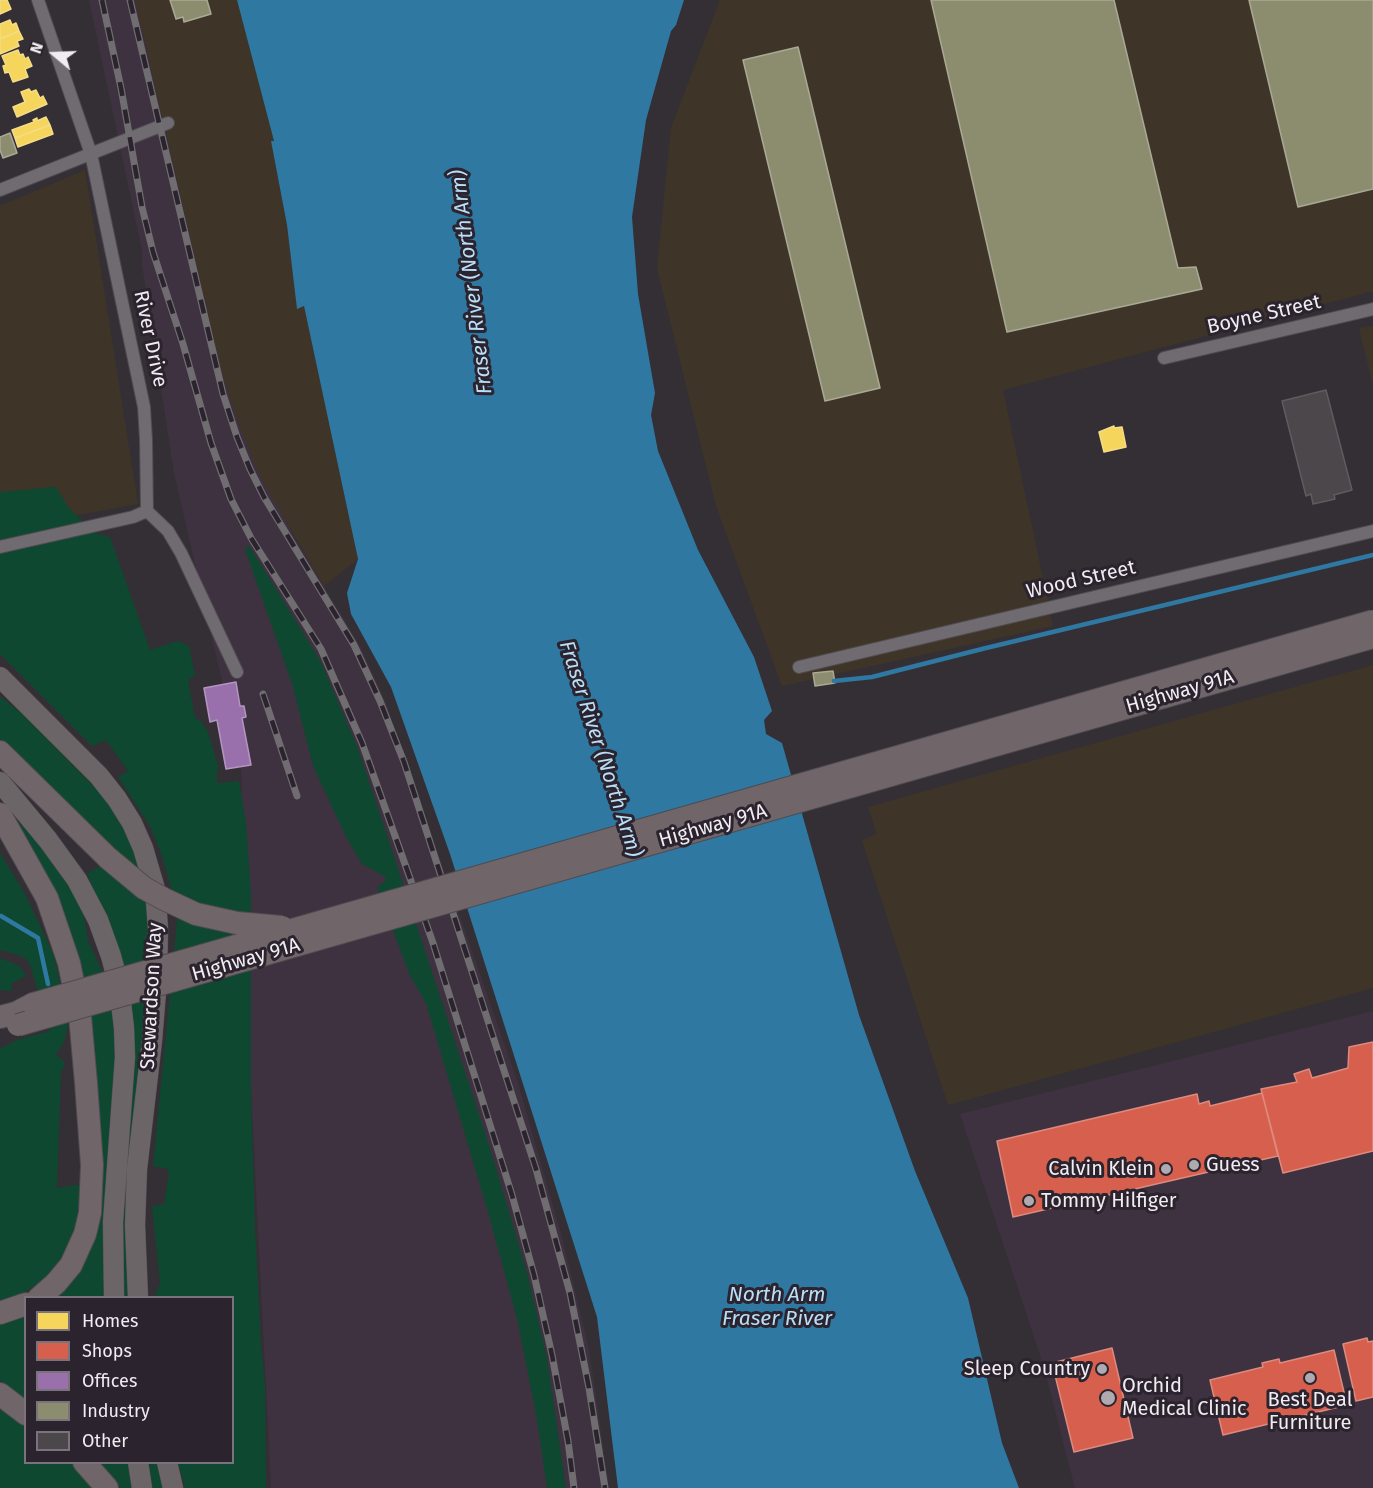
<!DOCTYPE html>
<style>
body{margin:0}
#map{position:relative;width:1373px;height:1488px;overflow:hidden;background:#342f35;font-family:"Fira Sans",sans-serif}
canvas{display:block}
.legend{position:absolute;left:24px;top:1296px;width:210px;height:168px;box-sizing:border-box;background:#2b232d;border:2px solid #7a737c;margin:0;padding:8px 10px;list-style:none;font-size:18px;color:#f1ebf2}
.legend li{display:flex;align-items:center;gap:12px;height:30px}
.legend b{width:30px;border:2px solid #7a737c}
.north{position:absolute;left:24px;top:24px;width:60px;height:60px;-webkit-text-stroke:4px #2b232d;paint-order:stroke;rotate:289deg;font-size:16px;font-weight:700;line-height:24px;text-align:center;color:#f1ebf2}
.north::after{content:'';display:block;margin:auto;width:21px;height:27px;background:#f1ebf2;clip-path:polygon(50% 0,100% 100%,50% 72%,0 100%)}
</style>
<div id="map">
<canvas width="1373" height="1488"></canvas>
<ul class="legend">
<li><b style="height:16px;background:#f6d55c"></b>Homes</li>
<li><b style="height:16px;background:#d6604d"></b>Shops</li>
<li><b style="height:16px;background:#9970ab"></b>Offices</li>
<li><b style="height:16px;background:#8c8c6e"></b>Industry</li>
<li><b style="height:16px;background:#4b474b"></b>Other</li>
</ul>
<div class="north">N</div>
</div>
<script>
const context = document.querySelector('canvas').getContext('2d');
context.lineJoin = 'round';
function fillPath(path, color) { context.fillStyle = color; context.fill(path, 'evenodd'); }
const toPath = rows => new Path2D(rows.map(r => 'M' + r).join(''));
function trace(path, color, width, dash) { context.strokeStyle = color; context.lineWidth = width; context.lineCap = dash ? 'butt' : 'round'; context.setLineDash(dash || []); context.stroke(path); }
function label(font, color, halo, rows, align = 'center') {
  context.font = font + ' "Fira Sans",sans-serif'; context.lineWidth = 6; context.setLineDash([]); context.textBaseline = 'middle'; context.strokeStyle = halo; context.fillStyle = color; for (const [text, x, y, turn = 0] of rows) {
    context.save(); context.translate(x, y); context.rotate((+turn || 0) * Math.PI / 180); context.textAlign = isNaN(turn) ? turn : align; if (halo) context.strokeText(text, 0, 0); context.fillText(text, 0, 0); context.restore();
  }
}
fillPath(toPath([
 [89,0,135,0,220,366,241,430,293,535,360,646,385,701,518,1083,562,1237,589,1349,609,1488,271,1488,247,1008,241,763,174,473,142,265,142,250],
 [1373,1011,1373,1488,1075,1488,1043,1364,960,1114]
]), '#3e3240');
fillPath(toPath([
 [135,0,237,0,274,141,271,141,287,225,297,308,304,306,358,559,324,586,261,478,241,430,220,366],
 [720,0,1373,0,1373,291,1003,390,1053,626,782,686,716,506,657,268,671,128],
 [85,170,138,504,0,529,0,206],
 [1373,326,1373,386,1359,328],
 [1373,665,1373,988,948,1105,862,840,877,834,868,807]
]), '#3e3528');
fillPath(toPath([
 [56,487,68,507,95,533,110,537,150,650,178,641,189,646,195,675,188,680,195,718,200,720,208,732,219,769,217,770,217,783,239,781,246,822,251,893,251,1091,255,1228,261,1345,265,1384,266,1488,185,1488,178,1463,232,1462,232,1298,155,1297,160,1283,152,1206,164,1204,169,1172,167,1169,153,1166,178,912,161,853,150,826,118,777,128,771,106,740,92,746,0,654,0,492],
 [246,546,249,546,273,584,321,662,358,749,381,817,489,1145,528,1276,547,1358,566,1488,547,1488,537,1420,518,1323,490,1219,426,1003,410,976,377,888,386,880,384,876,362,864,346,837,313,766,293,687,246,552],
 [0,696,22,714,109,802,129,833,139,857,151,930,131,1297,122,1297,122,1212,112,932,87,874,101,865,0,738],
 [14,820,19,822,38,842,73,892,84,916,88,941,103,973,114,1014,115,1067,103,1222,104,1297,55,1297,66,1286,98,1107,92,1020,81,964,70,932],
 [0,853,24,892,53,953,57,968,68,1026,64,1042,56,1055,65,1062,61,1073,57,1188,82,1184,80,1206,76,1224,62,1258,46,1278,27,1291,0,1303,0,1048,20,1039,50,1031,30,965,26,959,18,955,0,950],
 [0,958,20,966,26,976,11,984,12,991,0,990],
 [25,1316,25,1400,0,1380,0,1325],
 [0,1403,25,1423,26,1462,72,1463,98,1488,0,1488],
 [97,1463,159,1463,165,1488,121,1488]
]), '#0e4830');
fillPath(toPath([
 [237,0,684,0,676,25,671,31,646,120,632,217,638,294,655,393,651,415,658,451,698,550,754,657,772,711,764,720,766,734,782,743,859,1015,915,1171,968,1298,1002,1443,1019,1488,618,1488,597,1317,450,854,391,687,351,614,347,593,358,559,304,306,297,309,287,225,271,141,274,141]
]), '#2f78a2');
const homes = toPath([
 [0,0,7,0,11,9,0,14,0,0],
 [10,20,12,25,16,23,19,31,0,39,0,24,10,20],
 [19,31,23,39,17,41,19,46,0,54,0,39,19,31],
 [18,50,20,55,23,54,25,59,28,57,32,66,25,69,28,77,13,82,9,72,5,73,3,66,6,65,2,56,18,50],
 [29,89,31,92,36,90,40,98,43,96,47,104,17,117,13,107,25,102,21,92,29,89],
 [46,117,50,125,15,138,12,130,34,122,33,120,37,118,37,121,46,117],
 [50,125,53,134,18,147,15,138,50,125],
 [1114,426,1114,428,1122,427,1126,447,1104,452,1099,432,1114,426]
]);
fillPath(homes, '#f6d55c');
trace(homes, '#f4dc89', 1.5);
const shops = toPath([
 [1373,1042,1373,1151,1283,1173,1261,1089,1297,1082,1294,1074,1309,1069,1312,1078,1348,1068,1349,1047,1373,1042],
 [1262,1093,1278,1156,1013,1217,997,1141,1197,1094,1199,1104,1209,1101,1210,1106,1262,1093],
 [1367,1338,1368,1342,1373,1341,1373,1397,1356,1401,1343,1344,1367,1338],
 [1112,1348,1133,1438,1074,1452,1052,1363,1112,1348],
 [1334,1350,1347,1405,1223,1435,1210,1380,1263,1367,1262,1363,1279,1359,1280,1363,1334,1350]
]);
fillPath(shops, '#d6604d');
trace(shops, '#de8a7e', 1.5);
const offices = toPath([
 [236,682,240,706,244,706,246,717,242,718,251,765,226,769,217,720,210,722,204,688,236,682]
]);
fillPath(offices, '#9970ab');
trace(offices, '#b395c0', 1.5);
const industry = toPath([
 [170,0,207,0,211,14,184,22,183,17,176,19,170,0],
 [931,0,1114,0,1178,268,1196,267,1202,289,1007,332,931,0],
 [1249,0,1373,0,1373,189,1298,207,1249,0],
 [798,47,880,388,825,401,743,60,798,47],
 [10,133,17,153,3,158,0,150,0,137,10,133],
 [833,671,835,683,815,686,813,673,833,671]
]);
fillPath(industry, '#8c8c6e');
trace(industry, '#aaa896', 1.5);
trace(toPath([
 [834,681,872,677,982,649,1373,555],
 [1,916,38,938,48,984]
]), '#2f78a2', 4.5);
const building = toPath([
 [1326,390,1352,490,1334,495,1335,499,1313,504,1311,494,1306,496,1282,401,1326,390]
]);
fillPath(building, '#4b474b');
trace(building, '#5f5c60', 1.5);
const street = toPath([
 [38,0,91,154,144,407,146,440,147,511,168,531,181,553,237,672],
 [0,190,168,123],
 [1164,358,1373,309],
 [0,547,133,517,147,511],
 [799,667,1373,531]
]);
const primary = toPath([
 [0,677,99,776,117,799,132,823,143,848,155,889,158,928,157,980,152,1041,137,1169,135,1225,138,1298],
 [0,782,48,840,77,880,98,920,111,956,119,986,124,1028,125,1057,113,1222,114,1298],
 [138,1462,142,1488],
 [167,1462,173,1488]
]);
const highway = toPath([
 [0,752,108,858],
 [0,814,47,898,69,963,80,1016,86,1083,92,1165,90,1213,85,1234,71,1265,56,1283,39,1298],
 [0,1017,16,1013,33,1004],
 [0,1313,26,1304],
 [0,1394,26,1414],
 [84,1462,107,1488]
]);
trace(street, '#4f4a50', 14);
trace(primary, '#4f4a50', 21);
trace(highway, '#4f4a50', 24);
trace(street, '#706b70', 12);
trace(primary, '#6c6568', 20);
trace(highway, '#70666a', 22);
const rail = toPath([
 [102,0,121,88,142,207,153,252,183,344,211,443,231,499,251,538,321,649,362,743,433,943,512,1195,534,1275,552,1355,568,1441,574,1488],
 [130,0,223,394,237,437,250,469,264,497,354,645,380,701,404,762,536,1169,570,1293,589,1388,605,1488],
 [263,694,297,796]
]);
trace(rail, '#706d71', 7);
trace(rail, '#2b232d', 4.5, [14]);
const highwayBridge = toPath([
 [108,858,144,888,164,899,196,914,237,923,282,927],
 [33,1004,1373,621],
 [18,1025,1373,637]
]);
trace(highwayBridge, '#4f4a50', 24, []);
trace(highwayBridge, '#70666a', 22);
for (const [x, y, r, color] of [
 [1194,1165,6,"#afa9b0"],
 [1166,1169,6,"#afa9b0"],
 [1029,1201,6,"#afa9b0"],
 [1102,1369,6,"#afa9b0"],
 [1310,1378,6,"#afa9b0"],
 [1108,1398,8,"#afa9b0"]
]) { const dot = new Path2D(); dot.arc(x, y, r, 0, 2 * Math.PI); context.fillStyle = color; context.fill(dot); trace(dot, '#2b232d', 2); }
label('20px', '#f1ebf2', '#2b232d', [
 ["Boyne Street",1264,315,-13],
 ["River Drive",150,339,78],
 ["Wood Street",1081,580,-13],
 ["Highway 91A",1180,692,-16],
 ["Highway 91A",713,826,-16],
 ["Highway 91A",246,960,-16],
 ["Stewardson Way",152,996,-87]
]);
label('20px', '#f1ebf2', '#2b232d', [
 ["Guess",1206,1165],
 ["Calvin Klein",1154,1169,"right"],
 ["Tommy Hilfiger",1041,1201],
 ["Sleep Country",1090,1369,"right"],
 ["Orchid",1122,1386],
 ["Medical Clinic",1122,1409],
 ["Best Deal",1310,1400,"center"],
 ["Furniture",1310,1423,"center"]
], 'left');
label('italic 21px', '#b8def8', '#2b232d', [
 ["Fraser River (North Arm)",472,282,-97],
 ["Fraser River (North Arm)",600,749,72],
 ["North Arm",777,1295],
 ["Fraser River",777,1319]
]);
</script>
